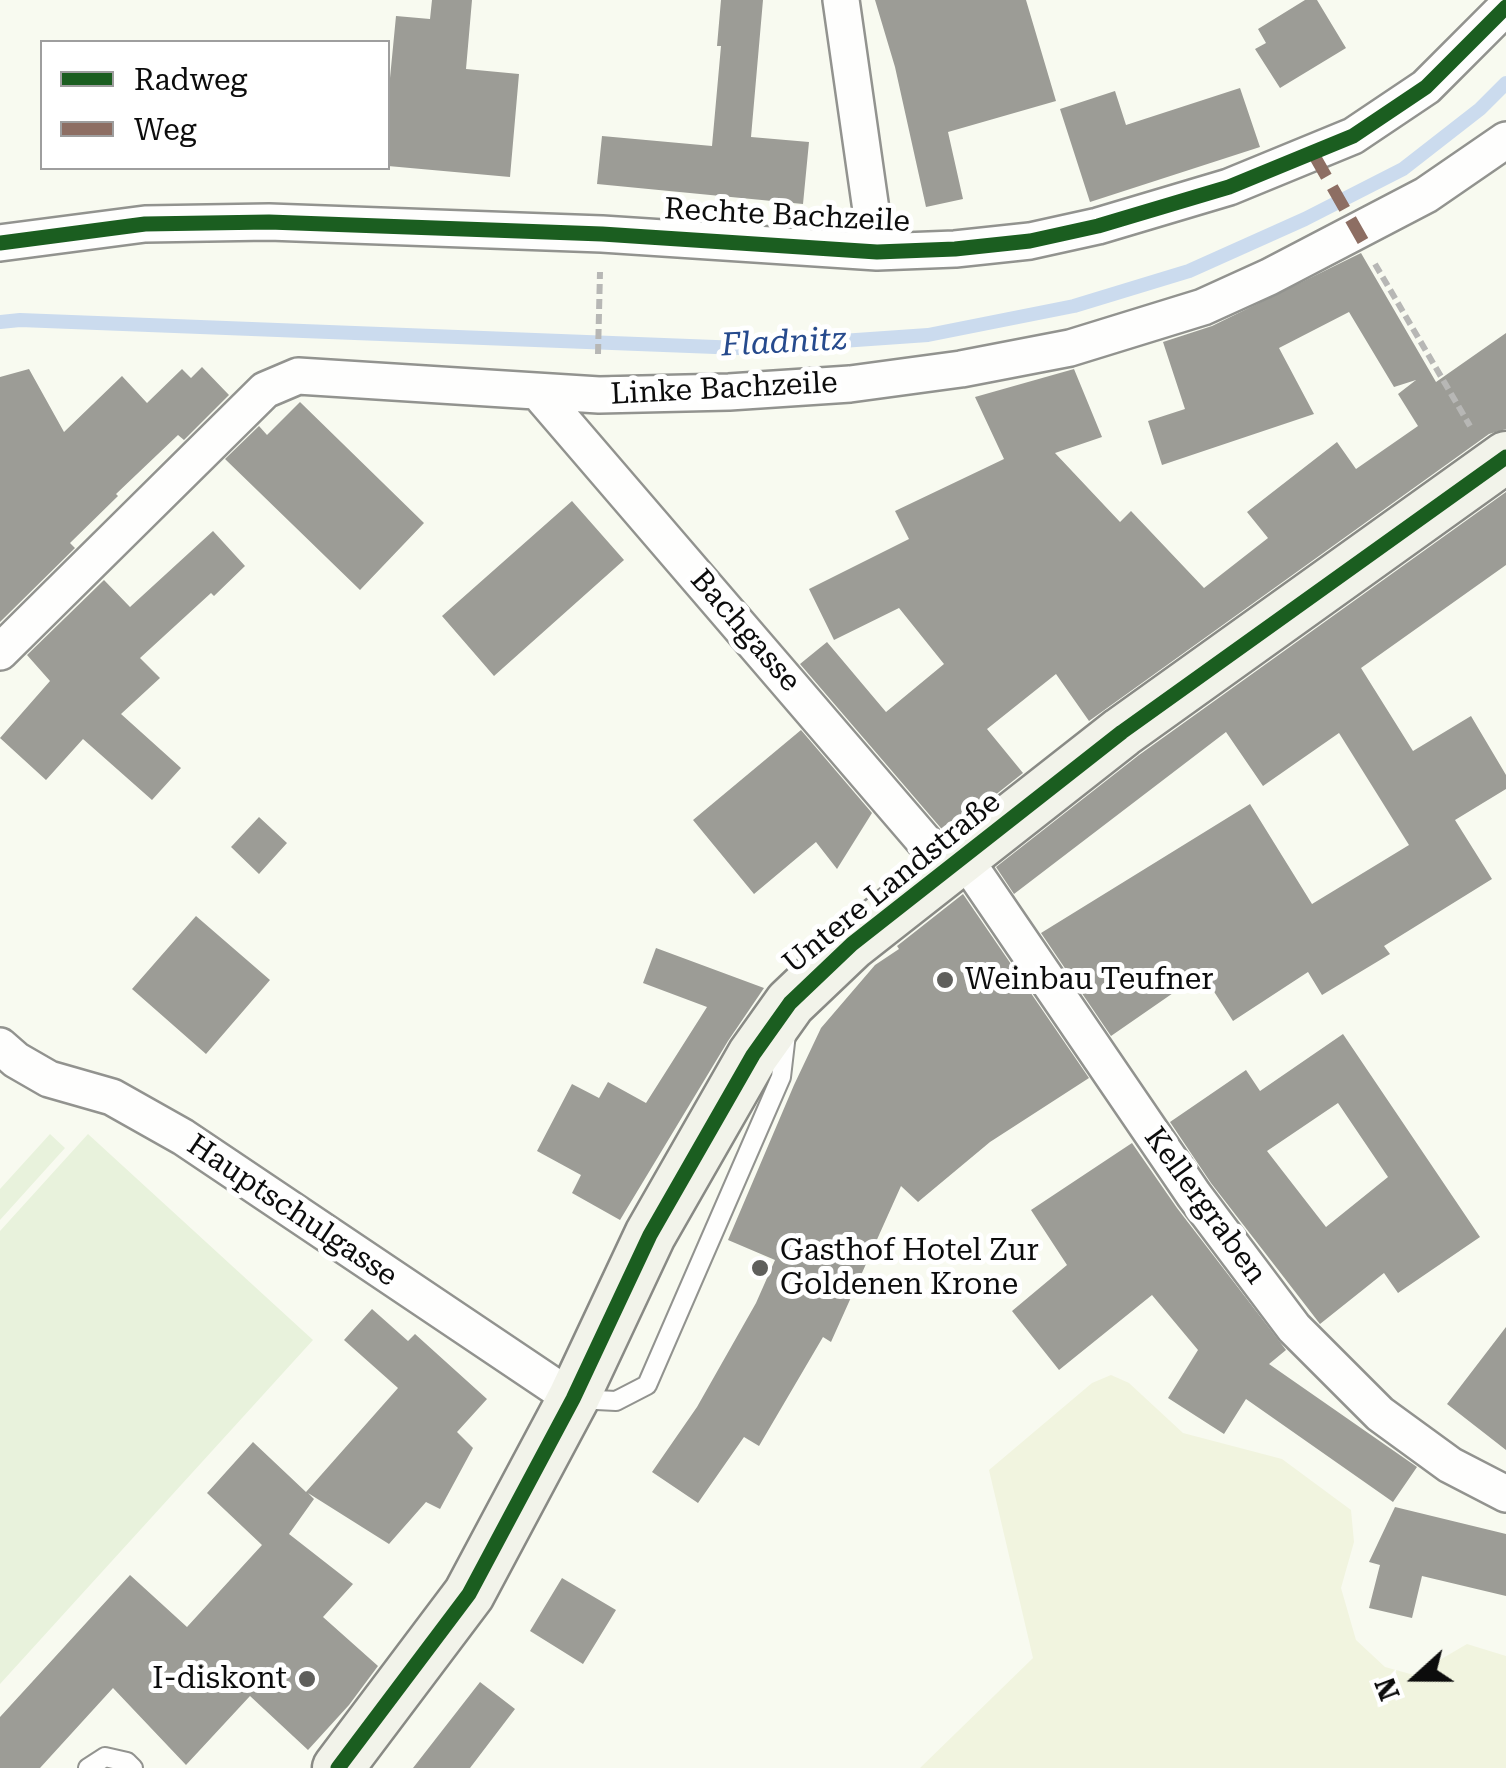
<!DOCTYPE html>
<meta charset="utf-8">
<style>
body{margin:0}
#map{position:relative;width:1506px;height:1768px;overflow:hidden;background:#f8faf0;font-family:"Roboto Serif",serif}
canvas{display:block}
.legend{position:absolute;left:40px;top:40px;width:350px;height:130px;box-sizing:border-box;background:#fff;border:2px solid #9e9e9e;margin:0;padding:12px 18px;list-style:none;font-size:30px;color:#0c0c0c}
.legend li{display:flex;align-items:center;gap:20px;height:50px}
.legend b{width:50px;border:2px solid #9e9e9e}
.north{position:absolute;left:1366px;top:1628px;width:100px;height:100px;-webkit-text-stroke:8px #fff;paint-order:stroke;rotate:249deg;font-size:28px;font-weight:700;line-height:40px;text-align:center;color:#0c0c0c}
.north::after{content:'';display:block;margin:auto;width:35px;height:45px;background:#0c0c0c;clip-path:polygon(50% 0,100% 100%,50% 72%,0 100%)}
</style>
<div id="map">
<canvas width="1506" height="1768"></canvas>
<ul class="legend">
<li><b style="height:12px;background:#1b5e20"></b>Radweg</li>
<li><b style="height:12px;background:#8d6e63"></b>Weg</li>
</ul>
<div class="north">N</div>
</div>
<script>
const context = document.querySelector('canvas').getContext('2d');
context.lineJoin = 'round';
function fillPath(path, color) { context.fillStyle = color; context.fill(path, 'evenodd'); }
const toPath = rows => new Path2D(rows.map(r => 'M' + r).join(''));
function trace(path, color, width, dash) { context.strokeStyle = color; context.lineWidth = width; context.lineCap = dash ? 'butt' : 'round'; context.setLineDash(dash || []); context.stroke(path); }
function label(font, color, halo, rows, align = 'center') {
  context.font = font + ' "Roboto Serif",serif'; context.lineWidth = 10; context.setLineDash([]); context.textBaseline = 'middle'; context.strokeStyle = halo; context.fillStyle = color; for (const [text, x, y, turn = 0] of rows) {
    context.save(); context.translate(x, y); context.rotate((+turn || 0) * Math.PI / 180); context.textAlign = isNaN(turn) ? turn : align; if (halo) context.strokeText(text, 0, 0); context.fillText(text, 0, 0); context.restore();
  }
}
fillPath(toPath([
 [1111,1375,1129,1383,1183,1433,1282,1459,1351,1510,1354,1542,1341,1588,1356,1640,1385,1667,1414,1675,1467,1644,1506,1656,1506,1768,920,1768,1033,1658,989,1470,1092,1383]
]), '#f1f4df');
fillPath(toPath([
 [50,1134,65,1148,0,1220,0,1189],
 [88,1134,313,1340,0,1684,0,1231]
]), '#e8f2dc');
trace(toPath([
 [0,322,20,320,741,348,928,335,1074,306,1189,271,1305,219,1403,169,1480,109,1506,83]
]), '#cbdbee', 14);
fillPath(toPath([
 [432,0,472,0,466,69,519,74,510,177,388,166,388,78,390,78,396,16,430,19],
 [721,0,763,0,751,137,809,142,803,204,597,184,602,136,712,146,721,46,717,46],
 [875,0,1026,0,1056,101,948,132,963,199,926,207,895,67],
 [1305,0,1317,0,1346,48,1280,88,1255,49,1266,43,1258,29],
 [1240,88,1260,147,1090,202,1060,109,1115,91,1126,125],
 [1361,253,1436,382,1506,333,1506,429,1489,434,1089,721,1056,674,987,729,1023,773,946,834,800,664,827,642,886,712,944,664,899,608,834,640,809,589,909,539,895,511,1004,459,975,397,1074,369,1102,437,1055,453,1120,522,1131,511,1204,588,1268,538,1247,512,1337,442,1356,469,1418,426,1398,394,1416,380,1394,387,1349,312,1279,348,1314,414,1162,465,1148,421,1185,409,1163,342,1212,326],
 [202,367,229,395,184,440,178,435,116,494,118,496,70,543,75,548,0,622,0,377,29,369,64,432,122,376,147,403,182,369,191,378],
 [300,402,424,523,360,590,225,459,259,426,267,435],
 [1506,492,1506,565,1361,668,1413,751,1471,716,1506,775,1506,789,1455,820,1492,879,1384,946,1390,954,1322,995,1308,972,1233,1021,1202,973,1111,1036,1041,933,1250,804,1312,904,1409,845,1339,733,1263,786,1226,732,1014,894,996,867,1139,755],
 [572,501,624,560,494,676,442,616],
 [213,531,245,566,214,596,211,593,140,658,160,678,121,714,181,768,152,800,83,739,46,780,0,738,50,681,27,655,104,580,130,607],
 [801,730,872,813,837,869,816,842,754,894,693,820],
 [259,817,287,843,259,874,231,847],
 [963,894,1089,1078,990,1142,918,1202,901,1186,831,1342,823,1337,759,1446,744,1437,698,1503,652,1472,697,1407,756,1303,775,1260,728,1240,794,1085,821,1028,875,965,899,949,897,946],
 [196,916,270,980,206,1054,132,989],
 [656,948,764,988,728,1041,620,1220,572,1193,581,1175,537,1151,572,1084,599,1098,608,1082,646,1103,707,1007,643,983],
 [1343,1034,1480,1237,1398,1293,1384,1273,1320,1324,1211,1183,1170,1122,1246,1070,1260,1091],
 [1338,1103,1388,1177,1326,1227,1267,1151],
 [1132,1143,1177,1208,1286,1350,1269,1364,1417,1467,1393,1502,1246,1399,1224,1434,1168,1398,1198,1350,1152,1295,1059,1370,1012,1311,1067,1265,1031,1210],
 [372,1309,408,1341,415,1334,487,1399,457,1432,473,1448,440,1509,426,1502,389,1544,308,1493,314,1499,289,1534,353,1584,323,1617,378,1666,349,1705,308,1750,250,1696,186,1765,113,1688,40,1768,0,1768,0,1717,130,1575,187,1627,262,1545,207,1493,253,1442,306,1492,398,1388,344,1340],
 [1506,1327,1506,1450,1447,1404],
 [1395,1507,1506,1534,1506,1596,1422,1576,1412,1618,1369,1608,1380,1565,1369,1562],
 [562,1578,616,1610,583,1664,530,1631],
 [480,1682,515,1709,470,1768,413,1768]
]), '#9c9c96');
const lane = toPath([
 [577,1399,616,1401,647,1385,781,1077,786,1034],
 [88,1768,105,1757,127,1762,133,1768]
]);
const street = toPath([
 [841,0,877,252],
 [0,243,145,224,269,222,602,234,877,252,955,249,1030,241,1098,226,1229,187,1353,136,1426,87,1506,7],
 [539,393,949,870],
 [0,652,265,390,298,376,599,395,729,392,850,384,961,369,1070,348,1203,307,1269,277,1426,195,1506,140],
 [965,859,1194,1195,1294,1328,1380,1414,1450,1465,1506,1494],
 [0,1046,16,1060,49,1079,112,1097,183,1137,573,1399]
]);
const secondary = toPath([
 [338,1768,469,1594,573,1399,650,1235,753,1055,790,1003,852,944,1122,732,1506,457]
]);
trace(lane, '#92938f', 22);
trace(street, '#92938f', 40);
trace(secondary, '#898a85', 55);
trace(toPath([
 [1375,264,1470,426],
 [598,354,600,272]
]), '#b7b7b5', 6, [10, 5]);
trace(lane, '#fefefd', 18);
trace(street, '#fefefd', 35);
trace(secondary, '#f2f3ea', 50);
trace(toPath([
 [1314,155,1363,241]
]), '#8d6e63', 12, [25, 12]);
trace(toPath([
 [0,243,145,224,269,222,602,234,877,252,955,249,1030,241,1098,226,1229,187,1353,136,1426,87,1506,7],
 [338,1768,469,1594,573,1399,650,1235,753,1055,790,1003,852,944,1122,732,1506,457]
]), '#1b5e20', 15);
for (const [x, y, r, color] of [
 [945,980,10,"#5f5f5c"],
 [760,1268,10,"#5f5f5c"],
 [307,1679,10,"#5f5f5c"]
]) { const dot = new Path2D(); dot.arc(x, y, r, 0, 2 * Math.PI); context.fillStyle = color; context.fill(dot); trace(dot, '#fff', 4); }
label('30px', '#0c0c0c', '#fff', [
 ["Rechte Bachzeile",787,216,3],
 ["Linke Bachzeile",724,389,-3],
 ["Bachgasse",745,631,49],
 ["Untere Landstraße",892,883,-39],
 ["Kellergraben",1205,1206,54],
 ["Hauptschulgasse",292,1211,34]
]);
label('30px', '#0c0c0c', '#fff', [
 ["Weinbau Teufner",965,980],
 ["Gasthof Hotel Zur",780,1251],
 ["Goldenen Krone",780,1285],
 ["I-diskont",287,1679,"right"]
], 'left');
label('italic 32px', '#264a8d', '#fff', [
 ["Fladnitz",784,343,-3]
]);
</script>
